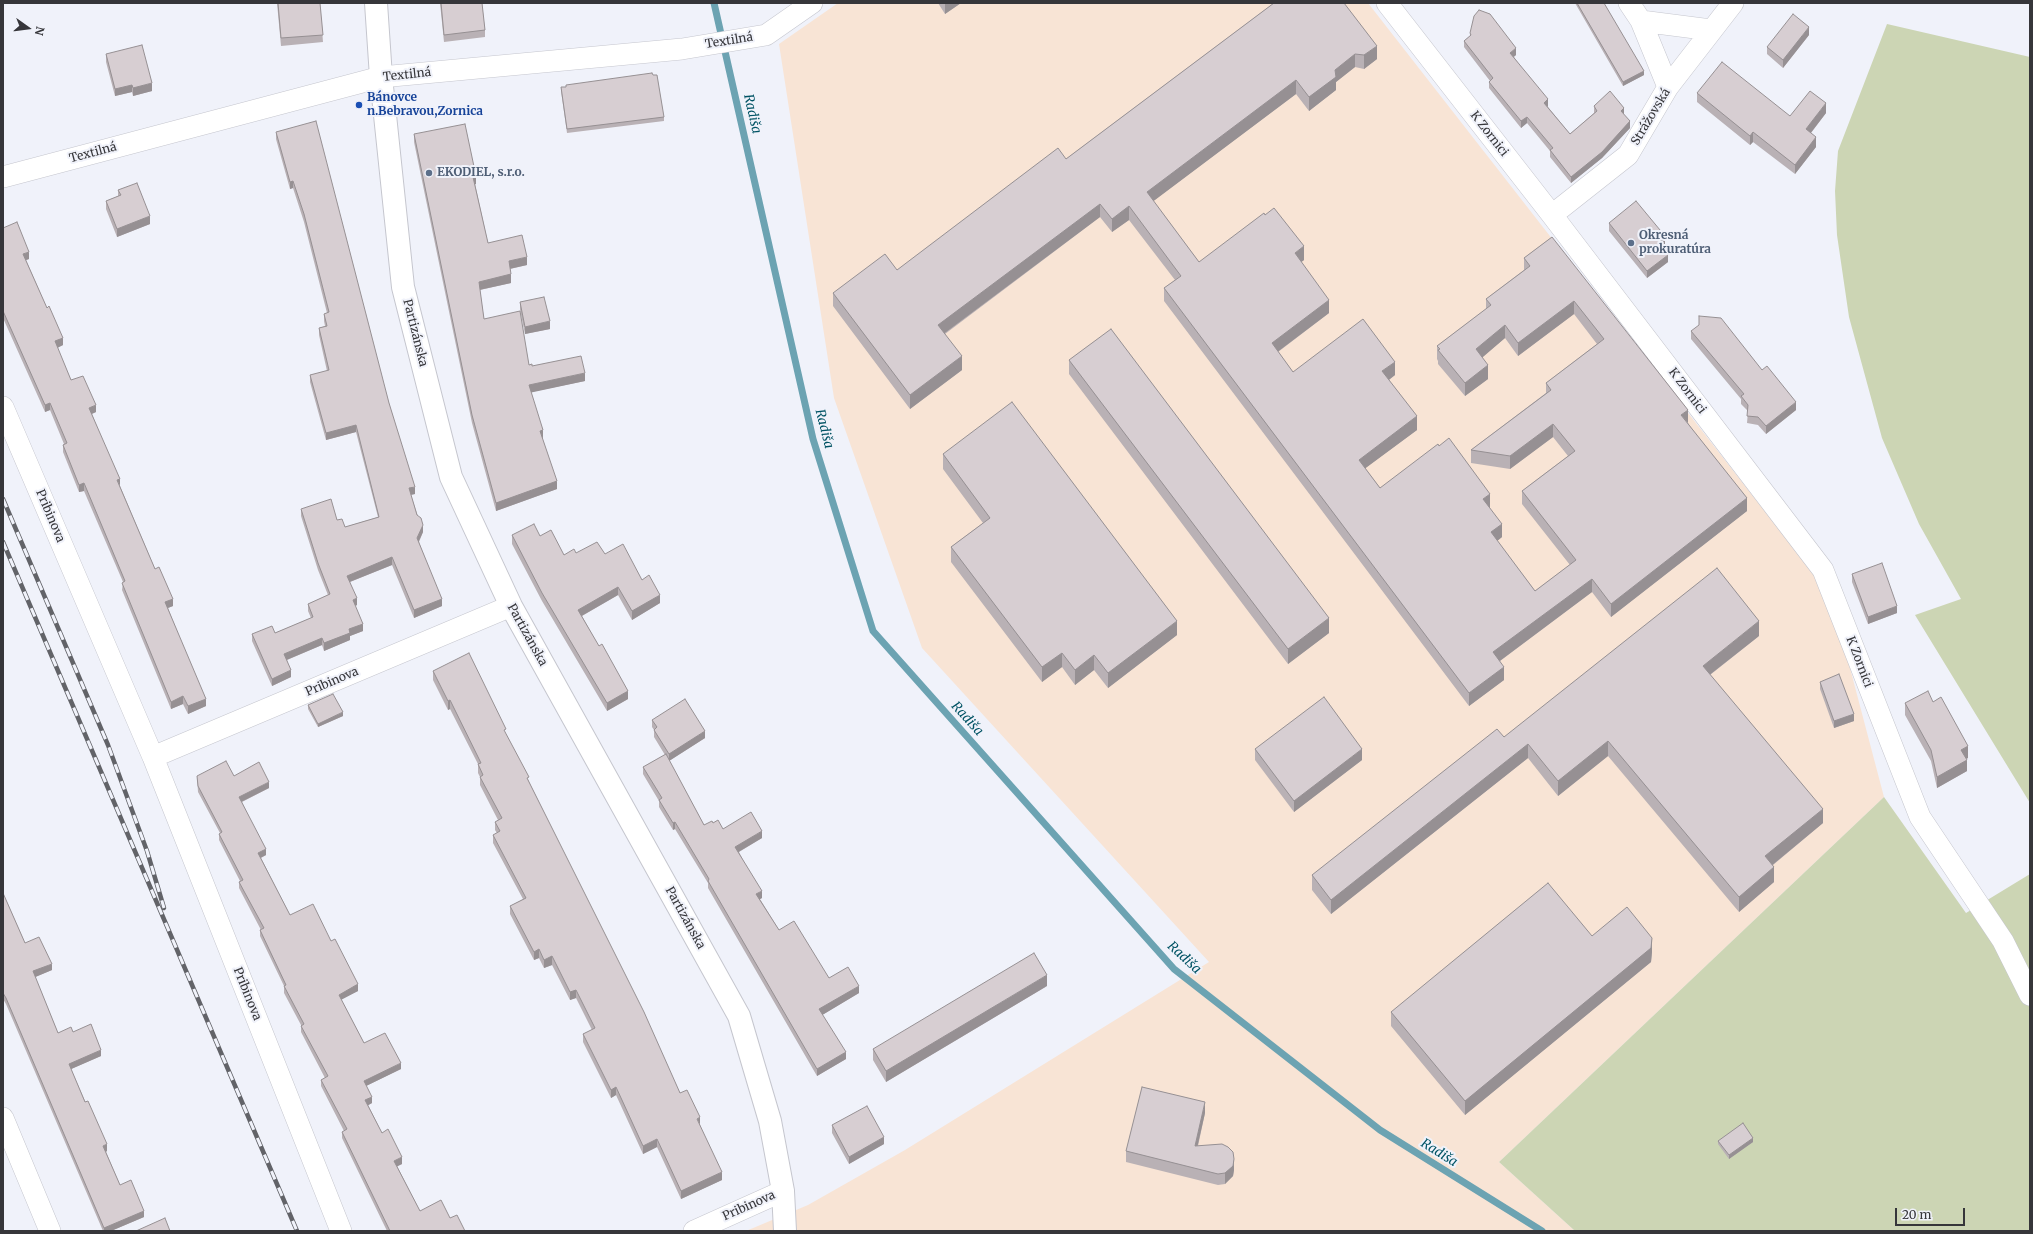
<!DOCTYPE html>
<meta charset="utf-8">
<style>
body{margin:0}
#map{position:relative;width:2033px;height:1234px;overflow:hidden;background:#f0f2fa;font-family:Merriweather,serif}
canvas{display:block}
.frame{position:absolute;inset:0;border:4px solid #36363a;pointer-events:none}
.north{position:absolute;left:8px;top:8px;width:40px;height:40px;-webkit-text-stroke:3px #f0f2fa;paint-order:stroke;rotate:104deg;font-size:11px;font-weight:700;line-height:16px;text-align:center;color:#36363a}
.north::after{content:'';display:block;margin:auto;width:14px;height:18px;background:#36363a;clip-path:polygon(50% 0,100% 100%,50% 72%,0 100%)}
.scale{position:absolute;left:1895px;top:1208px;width:70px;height:18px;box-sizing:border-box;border:2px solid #36363a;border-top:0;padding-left:5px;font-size:12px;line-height:14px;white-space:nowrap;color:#36363a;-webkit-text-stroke:3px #f0f2fa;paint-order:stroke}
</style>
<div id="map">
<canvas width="2033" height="1234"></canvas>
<div class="frame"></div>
<div class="north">N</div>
<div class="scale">20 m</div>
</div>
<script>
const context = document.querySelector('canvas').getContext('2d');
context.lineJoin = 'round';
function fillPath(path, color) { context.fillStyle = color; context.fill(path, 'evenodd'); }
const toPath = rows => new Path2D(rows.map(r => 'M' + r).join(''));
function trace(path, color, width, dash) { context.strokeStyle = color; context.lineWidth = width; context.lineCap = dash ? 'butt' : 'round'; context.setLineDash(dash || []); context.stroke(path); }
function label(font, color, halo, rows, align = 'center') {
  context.font = font + ' Merriweather,serif'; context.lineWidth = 4; context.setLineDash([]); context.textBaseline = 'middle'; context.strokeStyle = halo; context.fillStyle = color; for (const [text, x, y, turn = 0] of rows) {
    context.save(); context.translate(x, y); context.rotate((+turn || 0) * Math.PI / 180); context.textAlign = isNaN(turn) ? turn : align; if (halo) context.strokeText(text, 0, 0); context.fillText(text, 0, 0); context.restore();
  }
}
fillPath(toPath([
 [838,3,1368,3,1831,596,1884,797,1499,1162,1575,1231,746,1231,808,1205,905,1150,1209,962,922,648,834,398,779,44]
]), '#f8e4d5');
fillPath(toPath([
 [1887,24,2030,57,2030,803,1915,615,1961,599,1919,524,1882,438,1849,317,1837,235,1835,191,1838,151],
 [1884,797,1966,913,2030,874,2030,1231,1575,1231,1499,1162]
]), '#ccd5b4');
trace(toPath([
 [714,3,813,439,873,631,1174,969,1380,1130,1542,1231]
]), '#6ca3b2', 7);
const minor = toPath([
 [1387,3,1552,215,1823,570,1920,817,2003,941,2030,995],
 [1629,3,1641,21,1668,87],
 [1641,21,1711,30],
 [3,177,381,77,682,49,766,35,812,3],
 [1552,215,1628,155,1668,87,1733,3],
 [3,407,153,757,341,1231],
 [153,757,511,606],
 [3,1118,50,1231],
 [694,1231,783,1191]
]);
const tertiary = toPath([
 [376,3,381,77,403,287,451,477,511,606,739,1016,770,1121,783,1191,785,1231]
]);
trace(minor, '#c5c6ce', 22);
trace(tertiary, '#c5c6ce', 24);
trace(minor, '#fff', 21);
trace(tertiary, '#fff', 22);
const rail = toPath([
 [3,499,108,745,147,851,164,908],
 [3,542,297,1231]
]);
trace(rail, '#626368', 4.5);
trace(rail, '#f0f2fa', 3, [9]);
fillPath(toPath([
 [277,3,320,3,323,42,281,46],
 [440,3,482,3,485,30,485,37,444,42],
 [938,3,961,3,945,14],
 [1274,3,1377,59,1364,69,1355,67,1336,82,1336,90,1309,111,1296,94,1153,201,1199,262,1304,260,1301,262,1329,313,1278,352,1293,372,1395,375,1389,380,1417,430,1365,468,1380,488,1490,507,1489,507,1502,537,1497,541,1535,591,1570,565,1522,504,1522,491,1568,456,1553,437,1510,469,1471,463,1471,450,1546,393,1546,383,1597,344,1574,314,1518,356,1505,338,1482,357,1488,379,1465,396,1438,364,1438,361,1437,359,1437,346,1486,309,1486,299,1524,270,1524,258,1552,237,1688,423,1747,511,1611,617,1592,592,1500,661,1504,680,1469,706,1164,301,1164,288,1175,280,1129,220,1112,232,1100,217,945,334,962,370,910,409,833,306,833,293,897,270,1066,159],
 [1575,3,1604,3,1644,75,1623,86],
 [1470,33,1516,55,1514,57,1548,106,1548,107,1570,134,1594,113,1594,106,1624,115,1630,128,1602,158,1571,183,1550,157,1550,151,1527,123,1521,128,1489,88,1489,82,1490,81,1464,47,1464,41,1470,36],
 [1809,35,1783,68,1767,54,1767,47],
 [106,54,152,91,133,96,132,92,115,96,106,62],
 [561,87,664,117,664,121,567,133,561,91],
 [1697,93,1790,116,1826,113,1811,133,1816,147,1795,174,1753,142,1750,145,1697,102],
 [276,132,389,403,415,494,411,495,423,532,419,542,442,606,414,618,392,565,350,582,357,605,355,606,363,631,350,636,350,640,324,651,322,645,287,660,291,677,272,686,252,641,252,634,275,633,311,618,308,611,308,604,328,595,318,570,301,516,301,509,337,520,345,527,378,517,356,432,326,440,310,382,310,375,327,371,319,335,319,328,325,326,324,321,324,314,327,313,304,222,293,188,290,189,276,139],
 [414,134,476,184,475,184,488,243,527,265,510,269,511,283,480,290,484,319,529,365,585,381,531,392,542,439,557,489,496,511,472,423,414,142],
 [118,190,150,224,117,237,106,209,106,201,118,196],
 [1609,223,1665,244,1661,247,1668,262,1647,278,1609,231],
 [3,228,29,259,26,260,63,345,57,348,71,380,96,412,92,414,120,486,155,569,173,606,168,608,206,706,188,714,183,704,171,709,122,590,123,582,84,491,79,492,63,452,63,445,64,444,50,410,45,412,3,318],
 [520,302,550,329,525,334,520,310],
 [1691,331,1762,370,1796,410,1766,434,1758,425,1747,423,1748,411,1741,404,1741,399,1691,339],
 [1069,360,1329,633,1288,664,1069,374],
 [943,454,1177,635,1108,688,1094,670,1075,685,1062,667,1042,682,951,562,951,547,983,523,943,469],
 [512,535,540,536,564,555,576,553,605,554,642,580,660,603,632,620,618,595,582,616,628,699,607,711,542,601,512,544],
 [1852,574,1897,613,1868,624,1852,582],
 [1759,636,1710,675,1823,823,1773,865,1774,882,1739,912,1608,756,1558,796,1528,758,1331,914,1312,890,1312,875,1504,737],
 [433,671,506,734,680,1093,700,1125,722,1180,681,1199,657,1147,643,1154,616,1095,611,1098,583,1042,583,1034,592,1030,576,998,570,1000,552,965,544,968,539,958,534,960,510,914,510,906,523,899,493,843,493,835,497,833,495,830,495,822,498,820,480,785,480,777,478,773,478,764,450,709,448,710,433,680],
 [1820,682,1854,721,1834,728,1820,689],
 [1933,702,1968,758,1966,759,1967,771,1937,788,1931,761,1905,715,1905,703],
 [308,705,343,716,318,727,308,709],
 [652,720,705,738,669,761,704,825,713,823,723,829,762,838,739,852,762,898,760,899,779,930,829,978,859,993,822,1015,846,1059,817,1076,708,888,708,883,675,829,673,830,659,807,659,801,643,774,643,767,665,755,654,737,654,730,652,727],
 [1255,749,1362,760,1294,812,1255,760],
 [197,776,234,776,269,788,242,802,266,855,261,858,290,915,331,941,358,991,341,999,364,1043,401,1069,366,1086,372,1103,368,1105,382,1133,402,1164,397,1166,420,1211,450,1218,465,1231,387,1231,342,1138,342,1132,344,1131,321,1086,321,1080,325,1078,301,1032,301,1025,284,993,284,986,260,936,260,930,261,930,239,888,239,882,240,881,219,840,219,834,220,833,198,792],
 [3,893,25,943,52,970,35,977,58,1033,73,1032,101,1056,71,1069,107,1151,106,1152,120,1185,144,1217,111,1231,103,1231,6,1004,3,999],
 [1592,936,1652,952,1651,962,1465,1115,1391,1026,1391,1012],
 [1047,986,886,1082,873,1060,873,1049],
 [1205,1113,1198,1146,1234,1170,1233,1176,1225,1184,1218,1185,1126,1162,1126,1151],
 [832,1125,884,1144,849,1164,832,1133],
 [1718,1141,1753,1142,1729,1159,1718,1144]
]), '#b9b1b5');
fillPath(toPath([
 [945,3,961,3,945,14],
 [1809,27,1809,35,1783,68,1783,60],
 [1377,46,1377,59,1364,69,1364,55],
 [1516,48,1516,55,1510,59,1510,53],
 [1355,54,1355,67,1336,82,1336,90,1309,111,1309,97,1335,70],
 [1644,71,1644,75,1623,86,1623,82],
 [1296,80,1296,94,1147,206,1147,192],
 [152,83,152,91,133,96,133,88],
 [132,85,132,92,115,96,115,89],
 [1548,99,1548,106,1544,109,1544,103],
 [1826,103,1826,113,1806,139,1806,129],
 [1624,108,1624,115,1621,111],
 [1527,117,1527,123,1521,128,1521,121],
 [1630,121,1630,128,1602,158,1571,183,1571,177],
 [1753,132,1753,142,1750,145,1750,136],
 [1816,137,1816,147,1795,174,1795,165],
 [476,176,476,184,473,185,473,177],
 [293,181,293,188,290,189,290,182],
 [1100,204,1100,217,938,338,938,325],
 [1129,206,1129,220,1112,232,1112,219],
 [150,216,150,224,117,237,117,229],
 [1665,236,1665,244,1658,250,1658,243],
 [1304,246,1304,260,1295,267,1295,253],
 [29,252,29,259,23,261,23,254],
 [1668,255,1668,262,1647,278,1647,271],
 [527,257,527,265,509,269,509,261],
 [511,274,511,283,479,290,479,282],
 [1329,300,1329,313,1272,356,1272,343],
 [1574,301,1574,314,1518,356,1518,343],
 [550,321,550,329,525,334,525,327],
 [1505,325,1505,338,1476,363,1476,349],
 [63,338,63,345,55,349,55,341],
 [962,356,962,370,910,409,910,395],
 [1395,362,1395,375,1382,385,1382,371],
 [1488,365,1488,379,1465,396,1465,383],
 [585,373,585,381,529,393,529,385],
 [1796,402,1796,410,1766,434,1766,426],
 [50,403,50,410,45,412,45,405],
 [96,405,96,412,89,415,89,408],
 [1688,410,1688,423,1681,415],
 [1417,416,1417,430,1359,473,1359,460],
 [1553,424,1553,437,1510,469,1510,456],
 [356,425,356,432,326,440,326,433],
 [543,430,543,439,540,439,540,431],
 [120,479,120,486,117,480],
 [557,481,557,489,496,511,496,503],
 [84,483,84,491,79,492,79,485],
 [415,487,415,494,409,495,409,488],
 [1490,494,1490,507,1483,512,1483,499],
 [1747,498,1747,511,1611,617,1611,604],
 [1502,524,1502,537,1491,546,1491,532],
 [423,525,423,532,417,545,417,538],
 [392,557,392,565,347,583,347,576],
 [1592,579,1592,592,1493,666,1493,652],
 [618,587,618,595,578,618,578,610],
 [660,595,660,603,632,620,632,611],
 [357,598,357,605,353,607,353,600],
 [173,599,173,606,165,609,165,602],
 [442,599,442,606,414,618,414,610],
 [1897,606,1897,613,1868,624,1868,617],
 [1329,618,1329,633,1288,664,1288,649],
 [1177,621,1177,635,1108,688,1108,673],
 [1759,621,1759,636,1703,680,1703,666],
 [363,624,363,631,350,636,350,640,324,651,324,643,349,629],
 [322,638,322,645,284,661,284,654],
 [1062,653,1062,667,1042,682,1042,667],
 [1094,655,1094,670,1075,685,1075,670],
 [1504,667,1504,680,1469,706,1469,693],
 [291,670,291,677,272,686,272,679],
 [628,691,628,699,607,711,607,703],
 [183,696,183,704,171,709,171,702],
 [206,699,206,706,188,714,188,706],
 [450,700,450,709,448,710,448,701],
 [343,712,343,716,318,727,318,724],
 [1854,714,1854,721,1834,728,1834,721],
 [705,731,705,738,669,761,669,754],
 [1608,741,1608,756,1558,796,1558,781],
 [1528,744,1528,758,1331,914,1331,900],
 [1968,746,1968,758,1961,761,1961,750],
 [1362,749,1362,760,1294,812,1294,801],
 [1967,760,1967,771,1937,788,1937,777],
 [269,782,269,788,239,803,239,797],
 [1823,809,1823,823,1765,871,1765,856],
 [675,822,675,829,673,830,673,823],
 [762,831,762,838,735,854,735,847],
 [266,849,266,855,258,859,258,853],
 [1774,867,1774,882,1739,912,1739,897],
 [762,891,762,898,756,901,756,894],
 [1652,938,1652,952,1651,962,1465,1115,1465,1101],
 [539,949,539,958,534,960,534,952],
 [552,956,552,965,544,968,544,960],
 [52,964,52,970,33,978,33,971],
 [1047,975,1047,986,886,1082,886,1071],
 [358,984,358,991,339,1001,339,995],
 [859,986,859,993,819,1017,819,1009],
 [576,990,576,998,570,1000,570,992],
 [101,1050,101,1056,69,1070,69,1064],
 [846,1052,846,1059,817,1076,817,1069],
 [401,1063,401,1069,364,1087,364,1081],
 [616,1087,616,1095,611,1098,611,1090],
 [372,1097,372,1103,365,1107,365,1100],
 [1205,1102,1205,1113,1195,1157,1195,1146],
 [700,1117,700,1125,697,1119],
 [884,1137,884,1144,849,1164,849,1157],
 [1753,1138,1753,1142,1729,1159,1729,1155],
 [657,1139,657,1147,643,1154,643,1146],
 [107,1144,107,1151,103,1153,103,1146],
 [402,1157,402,1164,394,1168,394,1161],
 [1234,1159,1234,1170,1233,1176,1225,1184,1225,1173],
 [722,1172,722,1180,681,1199,681,1191],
 [144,1211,144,1217,111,1231,104,1231,104,1228]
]), '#969093');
const building = toPath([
 [278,3,320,3,323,35,281,38,278,3],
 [441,3,482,3,485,30,444,35,441,3],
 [1274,3,1344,3,1377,46,1364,55,1355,54,1335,70,1336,77,1309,97,1296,80,1147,192,1199,262,1264,213,1265,215,1274,208,1304,246,1295,253,1329,300,1272,343,1293,372,1363,319,1395,362,1382,371,1417,416,1359,460,1380,488,1438,444,1439,446,1449,438,1490,494,1483,499,1502,524,1491,532,1535,591,1576,560,1522,491,1575,451,1553,424,1510,456,1471,450,1551,390,1546,383,1604,339,1574,301,1518,343,1505,325,1476,349,1488,365,1465,383,1438,350,1440,349,1437,346,1491,305,1486,299,1530,266,1524,258,1552,237,1688,410,1681,415,1747,498,1611,604,1592,579,1493,652,1504,667,1469,693,1164,288,1181,276,1129,206,1112,219,1100,204,938,325,962,356,910,395,833,293,885,254,897,270,1058,148,1066,159,1274,3],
 [1577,3,1604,3,1644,71,1623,82,1577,3],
 [1479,10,1490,14,1516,48,1510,53,1548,99,1544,103,1570,134,1597,111,1594,106,1610,91,1624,108,1621,111,1630,121,1602,152,1571,177,1550,150,1553,148,1527,117,1521,121,1489,82,1493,78,1464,41,1471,35,1470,33,1474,16,1479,10],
 [1793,14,1809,27,1783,60,1767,47,1793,14],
 [142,45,152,83,133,88,132,85,115,89,106,54,142,45],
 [1722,62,1790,116,1810,91,1826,103,1806,129,1816,137,1795,165,1753,132,1750,136,1697,93,1722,62],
 [652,73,653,75,657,75,664,117,567,129,561,87,566,87,566,85,652,73],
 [316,121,389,403,415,487,409,488,417,515,421,518,423,525,417,538,442,599,414,610,392,557,347,576,357,598,353,600,363,624,349,629,350,633,324,643,322,638,284,654,291,670,272,679,252,634,272,626,275,633,313,617,308,604,330,594,318,563,301,509,331,499,337,520,342,519,345,527,379,517,356,425,326,433,310,375,329,370,319,328,327,326,324,314,329,312,304,214,293,181,290,182,276,132,316,121],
 [465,124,476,176,473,177,488,243,522,235,527,257,509,261,511,274,479,282,484,319,520,311,529,365,532,364,532,366,581,356,585,373,529,385,543,430,540,431,557,481,496,503,472,415,414,134,465,124],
 [137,183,150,216,117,229,106,201,121,195,118,190,137,183],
 [1636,201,1665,236,1658,243,1668,255,1647,271,1609,223,1636,201],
 [17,222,29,252,23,254,47,308,49,306,63,338,55,341,71,380,83,376,96,405,89,408,120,479,117,480,155,569,159,567,173,599,165,602,206,699,188,706,183,696,171,702,122,583,125,581,84,483,79,485,63,445,67,443,50,403,45,405,3,311,3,228,17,222],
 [544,297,550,321,525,327,520,302,544,297],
 [1699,316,1721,318,1762,370,1767,366,1796,402,1766,426,1758,417,1747,416,1748,405,1741,396,1744,394,1691,331,1699,325,1699,316],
 [1111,329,1329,618,1288,649,1069,360,1111,329],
 [1012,402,1177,621,1108,673,1094,655,1075,670,1062,653,1042,667,951,547,990,518,943,454,1012,402],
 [534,524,540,536,551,530,564,555,574,549,576,553,597,542,605,554,623,544,642,580,649,575,660,595,632,611,618,587,578,610,599,646,602,644,628,691,607,703,542,593,512,535,534,524],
 [1882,563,1897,606,1868,617,1852,574,1882,563],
 [1717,568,1759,621,1703,666,1823,809,1765,856,1774,867,1739,897,1608,741,1558,781,1528,744,1331,900,1312,875,1497,729,1504,737,1717,568],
 [469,653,506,729,504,730,529,777,527,778,644,1012,680,1093,687,1090,700,1117,697,1119,722,1172,681,1191,657,1139,643,1146,616,1087,611,1090,583,1034,595,1028,576,990,570,992,552,956,544,960,539,949,534,952,510,906,526,898,493,835,500,831,495,822,502,818,480,777,483,775,478,764,481,763,450,700,448,701,433,671,469,653],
 [1839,674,1854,714,1834,721,1820,682,1839,674],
 [1928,691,1933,702,1941,697,1968,746,1961,750,1967,760,1937,777,1931,750,1905,703,1928,691],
 [333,694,343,712,318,724,308,705,333,694],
 [1324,697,1362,749,1294,801,1255,749,1324,697],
 [685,699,705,731,669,754,654,730,657,727,652,720,685,699],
 [666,754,704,825,712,821,713,823,718,820,723,829,751,812,762,831,735,847,762,891,756,894,779,930,794,921,829,978,848,967,859,986,819,1009,846,1052,817,1069,708,881,709,879,675,822,673,823,659,800,662,798,643,767,666,754],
 [226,761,234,776,259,762,269,782,239,797,266,849,258,853,290,915,313,904,331,941,335,939,358,984,339,995,364,1043,385,1033,401,1063,364,1081,372,1097,365,1100,382,1133,388,1129,402,1157,394,1161,420,1211,441,1200,450,1218,457,1215,465,1231,390,1231,342,1132,347,1129,321,1080,328,1076,301,1026,304,1024,284,986,286,985,260,930,264,928,239,882,243,880,219,834,222,832,198,786,197,776,226,761],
 [1548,883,1592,936,1627,907,1652,938,1651,948,1465,1101,1391,1012,1548,883],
 [3,893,25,943,39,937,52,964,33,971,58,1033,71,1027,73,1032,91,1024,101,1050,69,1064,85,1102,88,1101,107,1144,103,1146,120,1185,131,1180,144,1211,104,1228,6,998,3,993,3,893],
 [1034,953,1047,975,886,1071,873,1049,1034,953],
 [1142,1087,1205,1102,1195,1146,1222,1144,1228,1147,1233,1152,1234,1159,1233,1166,1225,1173,1218,1174,1126,1151,1142,1087],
 [867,1106,884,1137,849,1157,832,1125,867,1106],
 [1743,1123,1753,1138,1729,1155,1718,1141,1743,1123],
 [165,1218,170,1231,136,1231,165,1218]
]);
fillPath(building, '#d7ced2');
trace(building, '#969093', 1);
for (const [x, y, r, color] of [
 [359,105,4,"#1a4fb4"],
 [429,173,4,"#5c6f8a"],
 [1631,243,4,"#5c6f8a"]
]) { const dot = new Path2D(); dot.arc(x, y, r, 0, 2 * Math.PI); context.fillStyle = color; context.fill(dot); trace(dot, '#f0f2fa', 1.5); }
label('12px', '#36363a', '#f0f2fa', [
 ["Textilná",729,41,-9],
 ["Textilná",407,75,-6],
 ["Strážovská",1651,117,-59],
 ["K Zornici",1489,134,52],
 ["Textilná",93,153,-15],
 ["Partizánska",415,333,76],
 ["K Zornici",1687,391,53],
 ["Pribinova",50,516,67],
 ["Partizánska",527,635,61],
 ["K Zornici",1859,662,69],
 ["Pribinova",332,682,-23],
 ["Partizánska",685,918,61],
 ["Pribinova",247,994,68],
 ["Pribinova",749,1206,-24]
]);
label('bold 12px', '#164399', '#f0f2fa', [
 ["Bánovce",367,98],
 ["n.Bebravou,Zornica",367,112]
], 'left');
label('bold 12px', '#4e5e75', '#f0f2fa', [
 ["EKODIEL, s.r.o.",437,173],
 ["Okresná",1639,236],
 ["prokuratúra",1639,250]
], 'left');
label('italic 13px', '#005364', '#f0f2fa', [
 ["Radiša",752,114,77],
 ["Radiša",824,429,76],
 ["Radiša",967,719,48],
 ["Radiša",1184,958,43],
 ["Radiša",1439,1153,32]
]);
</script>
